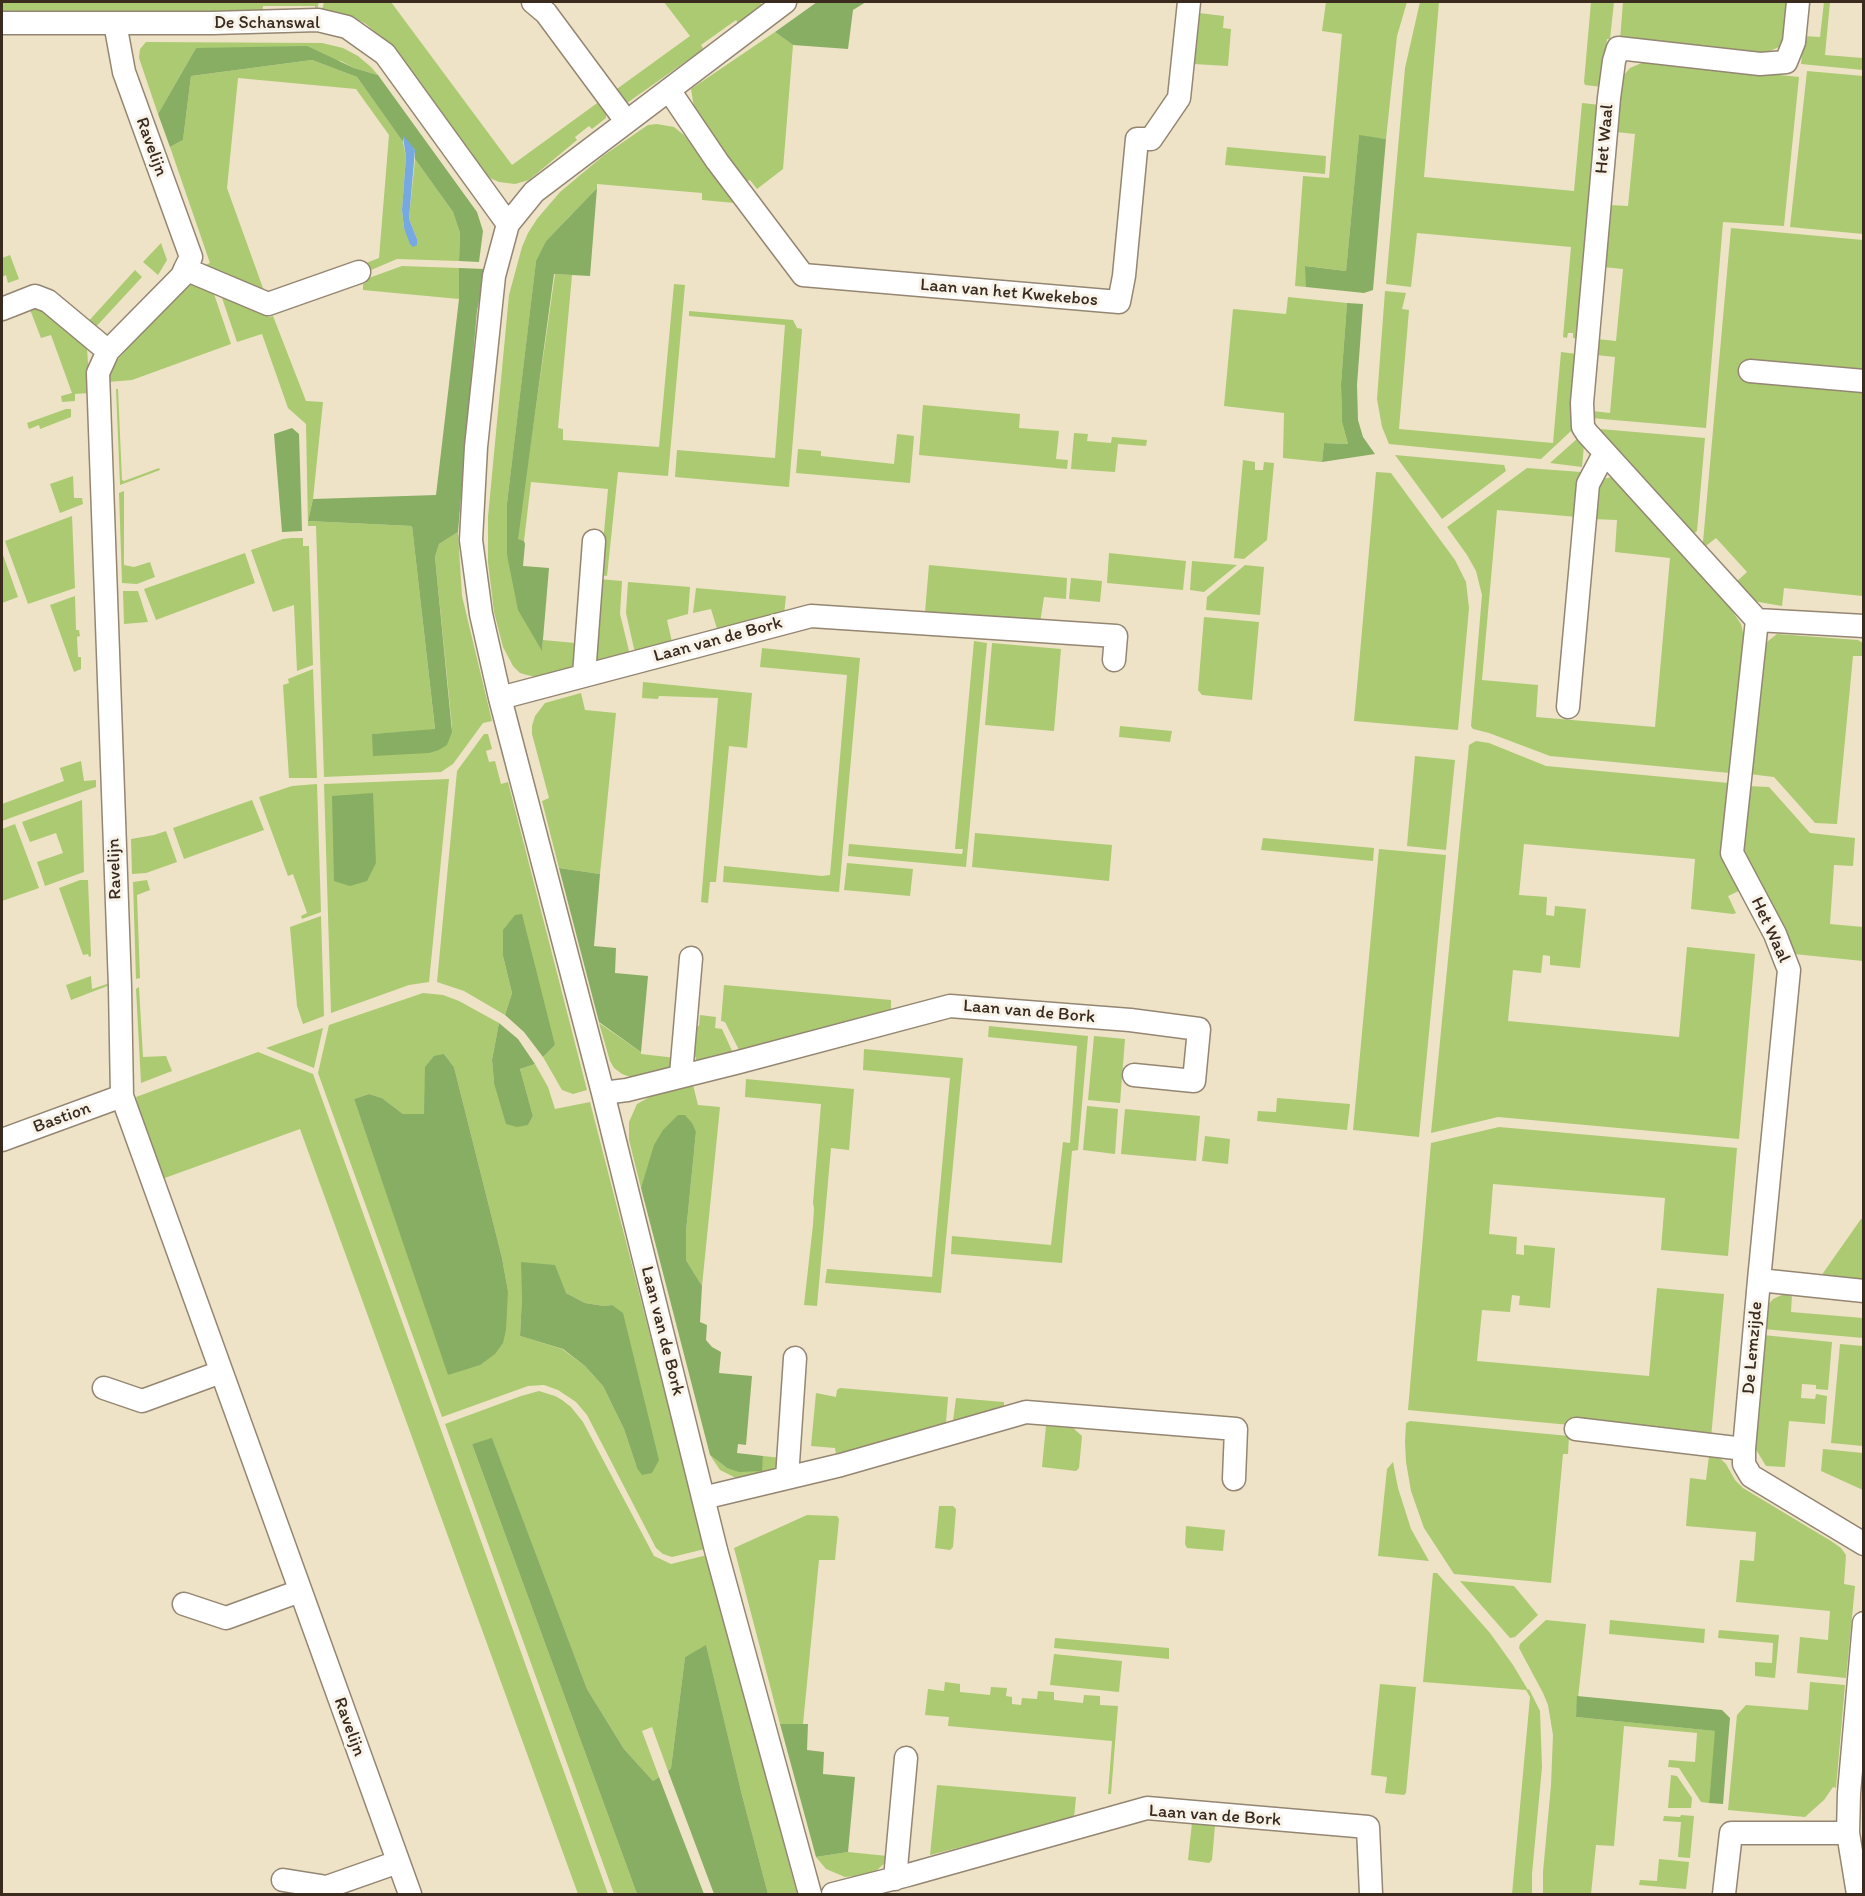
<!DOCTYPE html>
<style>
body{margin:0}
#map{position:relative;width:1865px;height:1896px;overflow:hidden;background:#eee3c6;font-family:Itim,sans-serif}
canvas{display:block}
.frame{position:absolute;inset:0;border:3px solid #3b2a1e;pointer-events:none}
</style>
<div id="map">
<canvas width="1865" height="1896"></canvas>
<div class="frame"></div>
</div>
<script>
const context = document.querySelector('canvas').getContext('2d');
context.lineJoin = 'round';
function fillPath(path, color) { context.fillStyle = color; context.fill(path, 'evenodd'); }
const toPath = rows => new Path2D(rows.map(r => 'M' + r).join(''));
function trace(path, color, width, dash) { context.strokeStyle = color; context.lineWidth = width; context.lineCap = dash ? 'butt' : 'round'; context.setLineDash(dash || []); context.stroke(path); }
function label(font, color, halo, rows, align = 'center') {
  context.font = font + ' Itim,sans-serif'; context.lineWidth = 6; context.setLineDash([]); context.textBaseline = 'middle'; context.strokeStyle = halo; context.fillStyle = color; for (const [text, x, y, turn = 0] of rows) {
    context.save(); context.translate(x, y); context.rotate((+turn || 0) * Math.PI / 180); context.textAlign = isNaN(turn) ? turn : align; if (halo) context.strokeText(text, 0, 0); context.fillText(text, 0, 0); context.restore();
  }
}
fillPath(toPath([
 [2,2,319,2,316,13,315,6,263,6,262,13,2,13],
 [324,2,391,2,512,165,600,101,606,111,606,118,592,129,589,126,575,137,577,140,529,180,515,184,499,182,490,178,483,170,397,51,366,24,355,18,321,14],
 [664,2,761,2,761,6,738,23,736,20,701,45,703,48,702,50,627,103,614,91,690,36],
 [1326,2,1407,2,1397,36,1386,139,1359,136,1346,271,1306,266,1306,287,1295,286,1303,176,1329,178,1342,34,1322,31],
 [1420,2,1439,2,1424,177,1574,191,1582,103,1600,105,1579,339,1573,338,1573,333,1568,333,1567,338,1563,337,1571,247,1417,233,1411,287,1386,284,1405,68],
 [1591,2,1614,2,1610,39,1607,39,1602,87,1585,85,1584,82],
 [1623,2,1788,2,1783,40,1779,47,1763,54,1620,40],
 [1824,2,1830,2,1825,55,1863,58,1863,70,1801,64,1804,36,1820,37],
 [1199,13,1224,16,1223,28,1231,29,1228,66,1194,64],
 [775,32,793,45,783,169,757,189,750,180,743,184,695,114,691,89],
 [146,42,322,43,343,48,358,56,371,67,378,75,354,68,341,61,196,48,158,114,139,58,140,49],
 [312,60,357,77,403,142,406,157,402,210,404,228,415,246,417,239,409,219,415,159,453,212,460,233,459,261,397,259,364,273,361,265,379,258,389,135,356,89,238,78,227,188,264,291,203,266,210,263,170,147,183,140,191,76],
 [1646,61,1799,77,1784,226,1723,222,1706,428,1591,418,1592,411,1610,413,1615,357,1596,355,1597,339,1616,341,1623,269,1603,267,1609,205,1628,206,1635,134,1616,132,1620,85,1623,76,1630,68],
 [1807,71,1863,76,1863,234,1790,227],
 [657,124,674,127,685,136,735,203,702,200,702,193,597,184,597,188,546,241,536,262,507,503,507,555,542,650,543,640,575,643,579,648,575,668,536,677,527,675,520,673,513,666,503,647,494,612,488,562,488,517,509,295,522,247,528,233,537,219,560,192,603,156,642,129,648,125],
 [1227,147,1326,156,1325,174,1225,165],
 [1731,228,1863,240,1863,596,1784,588,1782,606,1753,601,1734,584,1747,572,1716,538,1702,549,1700,546,1703,542],
 [161,243,167,260,158,275,143,262],
 [10,255,19,279,8,283,6,275,2,277,2,258],
 [402,266,459,268,459,299,363,290,363,284,367,282,366,279],
 [135,270,142,277,93,330,86,324],
 [555,274,572,275,558,428,563,429,563,440,659,447,674,284,685,285,668,476,618,472,607,576,600,575,608,489,531,482,524,541,517,539],
 [191,280,213,291,231,344,132,380,108,382,110,371,118,359],
 [1385,291,1406,293,1402,309,1409,310,1399,429,1553,443,1561,352,1577,354,1571,431,1541,459,1389,444,1382,427,1377,399],
 [221,295,269,317,273,316,306,401,323,402,313,499,308,521,412,526,435,730,373,734,439,750,447,744,452,727,435,557,439,544,458,532,462,596,492,721,483,723,453,764,441,772,324,777,316,526,308,526,306,424,288,408,262,334,237,342],
 [1288,297,1347,303,1341,384,1342,422,1348,444,1324,443,1322,462,1283,458,1284,413,1224,406,1233,309,1286,314],
 [29,307,45,310,87,348,90,393,75,394,75,401,62,402,61,396,72,393,51,335,41,338],
 [689,311,793,320,797,328,802,329,789,487,675,477,677,450,775,458,785,325,689,316],
 [116,389,118,389,122,480,124,481,159,468,160,470,120,485],
 [923,405,1020,414,1019,428,1059,431,1056,459,1068,460,1067,469,919,455],
 [66,409,71,409,71,417,40,429,39,425,29,429,27,423],
 [1600,429,1705,438,1697,531,1691,536,1596,431],
 [1074,433,1088,434,1087,441,1111,443,1112,437,1147,440,1146,446,1118,444,1115,472,1071,469],
 [897,434,914,436,910,483,796,473,798,449,821,451,821,456,894,464],
 [1578,438,1584,445,1582,467,1550,463],
 [1395,455,1504,465,1506,471,1442,519],
 [1243,460,1255,462,1255,470,1263,470,1264,462,1274,463,1267,540,1244,559,1234,558],
 [1527,468,1581,472,1577,517,1497,510,1482,680,1538,685,1536,717,1655,727,1670,558,1615,552,1617,520,1592,519,1594,492,1602,479,1613,477,1726,602,1741,624,1744,637,1730,773,1550,756,1489,733,1473,729,1471,726,1482,595,1476,571,1467,555,1447,527],
 [1376,472,1391,473,1455,560,1466,582,1469,608,1458,730,1354,721],
 [73,476,74,498,82,498,83,504,60,513,50,484],
 [124,491,124,565,134,567,150,562,155,577,137,584,122,583,119,493],
 [72,516,75,588,28,604,5,541],
 [292,538,303,538,303,546,309,546,313,665,297,671,294,605,273,612,251,550,283,539],
 [2,552,18,597,2,603],
 [245,553,255,583,156,620,144,589],
 [1109,553,1186,561,1183,590,1107,583],
 [1192,561,1237,565,1204,592,1190,590],
 [929,565,1067,578,1066,599,1044,597,1040,623,925,612],
 [1245,565,1264,567,1260,615,1206,610,1207,597],
 [1071,578,1102,581,1100,602,1069,599],
 [599,579,622,581,620,614,630,655,596,663,592,656],
 [628,582,690,587,688,614,667,620,672,642,635,653,626,613],
 [696,588,786,596,784,615,718,632,711,609,693,613],
 [138,591,148,622,124,624,123,591],
 [75,596,76,630,79,630,80,636,77,637,78,657,81,657,81,669,74,672,50,605],
 [1204,617,1259,622,1252,700,1202,695,1198,690],
 [1777,634,1858,640,1863,643,1863,656,1853,656,1837,824,1815,823,1774,777,1749,774,1763,645],
 [974,641,987,643,966,867,848,856,849,844,962,854,963,849,955,849],
 [992,643,1061,649,1054,731,985,725],
 [762,648,860,658,839,892,723,882,724,866,822,876,830,875,847,675,760,667],
 [313,669,317,778,289,778,283,685,289,683,288,679],
 [643,682,752,693,747,748,729,746,716,882,710,882,708,903,701,902,718,698,659,696,658,699,642,698],
 [581,693,585,710,616,713,600,874,559,868,542,801,549,798,532,734,532,726,535,716,545,703],
 [1120,726,1172,731,1170,742,1119,737],
 [484,734,488,734,492,749,486,751,489,762,495,761,501,784,508,782,587,1090,573,1094,562,1090,543,1057,555,1045,503,956,512,993,505,1015,464,991,437,982,457,771],
 [1476,741,1489,743,1546,766,1729,783,1741,890,1728,896,1736,913,1733,914,1691,909,1695,859,1524,844,1519,895,1547,897,1546,915,1554,916,1555,906,1586,909,1580,968,1550,965,1550,956,1543,955,1541,973,1513,970,1508,1021,1679,1037,1687,947,1755,954,1739,1139,1498,1117,1431,1133,1469,745],
 [1415,756,1455,760,1446,850,1407,846],
 [81,761,84,781,96,780,96,787,2,821,2,804,64,781,60,768],
 [449,779,429,982,409,985,331,1013,324,784],
 [317,784,321,912,302,919,301,916,307,913,293,874,288,876,259,797,292,786],
 [1748,786,1769,787,1810,833,1855,838,1853,866,1834,865,1830,924,1863,927,1863,961,1794,954,1741,851],
 [82,800,84,872,45,886,37,862,63,853,56,833,30,842,22,822],
 [252,800,264,830,184,859,173,828],
 [15,824,39,888,2,901,2,829],
 [166,831,177,862,146,873,132,874,131,839,154,835],
 [975,833,1112,845,1109,881,972,867],
 [1263,838,1374,848,1373,861,1261,850],
 [1379,849,1446,855,1419,1137,1353,1130],
 [847,863,913,869,910,896,844,890],
 [80,880,88,880,91,956,89,957,88,954,83,955,59,888],
 [147,880,150,890,137,895,140,978,136,979,133,882],
 [321,916,324,1016,303,1024,297,1006,290,927],
 [91,976,92,989,110,983,110,985,71,1000,66,985],
 [724,985,891,1000,891,1011,740,1052,725,1022,721,1021],
 [139,987,143,1057,166,1056,172,1071,141,1083,136,989],
 [423,993,443,995,459,1001,499,1023,492,1060,494,1083,528,1125,533,1116,520,1069,535,1064,548,1087,555,1109,590,1102,705,1549,672,1557,663,1554,656,1548,587,1415,576,1402,558,1390,544,1385,528,1386,442,1417,318,1073,329,1025],
 [444,1054,454,1067,502,1258,508,1291,449,1375,354,1099,369,1094,382,1098,403,1114,424,1114,426,1103],
 [522,1262,566,1293,585,1303,604,1306,612,1305,637,1468,624,1429,603,1386,585,1366,562,1349,520,1336,522,1296],
 [700,1015,716,1017,715,1028,722,1029,733,1053,697,1063,693,1048,695,1026,699,1026],
 [599,1023,641,1052,641,1054,676,1058,674,1067,636,1079,622,1074,614,1068,610,1061],
 [989,1026,1088,1036,1078,1150,1072,1151,1062,1263,951,1254,952,1236,1051,1245,1063,1142,1070,1143,1077,1046,988,1037],
 [323,1028,314,1068,266,1048,294,1038],
 [1094,1036,1125,1039,1120,1103,1088,1100],
 [864,1049,963,1058,941,1293,825,1283,827,1269,932,1277,950,1078,863,1070],
 [258,1052,313,1074,608,1894,578,1894,300,1129,162,1179,143,1130,136,1097],
 [746,1079,854,1089,849,1150,831,1148,817,1306,804,1305,813,1225,814,1208,813,1203,821,1104,745,1097],
 [693,1085,698,1105,720,1107,702,1286,686,1260,686,1232,696,1132,648,1169,641,1188,629,1140,629,1122,637,1104,653,1095],
 [1277,1098,1350,1104,1347,1130,1257,1121,1258,1111,1276,1112],
 [1087,1106,1118,1109,1115,1154,1083,1150],
 [1125,1109,1200,1116,1196,1161,1121,1154],
 [1499,1127,1737,1148,1728,1256,1661,1250,1665,1198,1493,1184,1489,1234,1517,1237,1516,1254,1524,1255,1524,1245,1555,1248,1550,1308,1519,1305,1520,1296,1512,1295,1510,1312,1482,1310,1477,1361,1649,1376,1657,1288,1724,1294,1711,1438,1408,1410,1431,1143],
 [1205,1136,1230,1139,1228,1164,1202,1161],
 [1861,1219,1863,1219,1863,1280,1821,1276],
 [1784,1294,1792,1294,1791,1312,1863,1318,1863,1338,1763,1329,1768,1305,1773,1299],
 [1763,1335,1832,1342,1828,1390,1816,1389,1816,1385,1802,1384,1801,1398,1815,1399,1816,1394,1827,1396,1825,1424,1789,1421,1785,1467,1766,1466,1755,1448],
 [1840,1344,1863,1346,1863,1446,1831,1443],
 [840,1388,948,1397,946,1423,836,1454,835,1448,811,1446,816,1393,836,1397,837,1390],
 [539,1391,555,1396,562,1400,571,1407,583,1422,654,1556,671,1564,707,1555,797,1894,768,1894,742,1795,706,1646,685,1657,671,1768,668,1771,652,1727,642,1731,659,1777,653,1781,624,1749,587,1689,492,1439,472,1444,637,1894,614,1894,445,1424,521,1396],
 [956,1398,1004,1402,1004,1408,953,1421],
 [1410,1421,1569,1436,1568,1454,1563,1454,1551,1583,1454,1574,1424,1528,1411,1491,1406,1462,1405,1442,1406,1423],
 [1046,1426,1073,1428,1082,1436,1079,1468,1076,1471,1042,1467],
 [1823,1449,1863,1453,1863,1490,1821,1471],
 [710,1455,727,1468,761,1471,763,1456,782,1458,776,1470,738,1479,720,1470],
 [1709,1456,1721,1459,1726,1464,1735,1480,1743,1488,1831,1541,1841,1548,1846,1555,1844,1584,1855,1586,1846,1678,1797,1673,1800,1637,1828,1640,1830,1611,1736,1602,1740,1560,1754,1561,1756,1532,1686,1526,1690,1478,1706,1480],
 [1393,1462,1398,1488,1411,1529,1429,1561,1378,1556,1387,1469],
 [939,1506,953,1506,956,1509,953,1547,950,1550,935,1548],
 [807,1515,837,1516,839,1519,835,1560,819,1560,803,1724,780,1724,734,1548],
 [1186,1526,1225,1530,1223,1551,1187,1548,1185,1544],
 [1433,1573,1437,1573,1490,1633,1513,1665,1528,1690,1529,1689,1540,1711,1542,1767,1532,1874,1532,1894,1512,1894,1530,1697,1526,1690,1423,1682],
 [1460,1581,1514,1586,1538,1615,1515,1637,1510,1638],
 [1546,1620,1586,1624,1576,1717,1716,1731,1709,1803,1701,1802,1679,1768,1668,1767,1669,1760,1695,1762,1697,1733,1624,1726,1614,1846,1596,1845,1591,1894,1543,1894,1543,1872,1551,1785,1553,1735,1548,1705,1543,1693,1519,1648,1520,1644],
 [1610,1620,1705,1629,1704,1643,1609,1634],
 [1719,1630,1779,1635,1775,1678,1755,1676,1755,1662,1772,1663,1773,1643,1718,1638],
 [1055,1638,1169,1648,1169,1659,1054,1648],
 [1054,1654,1122,1661,1119,1692,1050,1685],
 [945,1682,960,1684,960,1692,990,1695,991,1687,1007,1688,1006,1696,1012,1697,1012,1704,1021,1705,1022,1698,1037,1699,1038,1691,1054,1692,1054,1700,1083,1703,1084,1695,1100,1696,1100,1705,1118,1706,1111,1794,1108,1794,1112,1741,948,1726,949,1717,925,1715,928,1689,944,1691],
 [1810,1682,1845,1685,1836,1788,1833,1787,1824,1800,1805,1817,1728,1810,1737,1715,1746,1705,1808,1710],
 [1380,1684,1416,1687,1406,1793,1404,1795,1385,1793,1387,1777,1371,1775],
 [1671,1775,1677,1776,1692,1798,1691,1808,1668,1808],
 [937,1785,1076,1797,1074,1818,930,1855],
 [1681,1815,1694,1816,1690,1858,1678,1857,1681,1822,1663,1821,1664,1816,1680,1817],
 [1192,1823,1215,1825,1212,1860,1209,1863,1188,1860],
 [848,1852,887,1856,887,1861,876,1871,857,1876,845,1877,826,1869,816,1857],
 [1659,1859,1689,1862,1686,1889,1639,1885,1640,1880,1657,1881]
]), '#abca72');
fillPath(toPath([
 [817,2,866,2,853,10,848,49,793,45,775,32],
 [307,46,354,68,378,75,477,212,483,231,479,262,459,261,460,233,453,212,415,159,415,150,403,137,403,142,357,77,312,60,191,76,183,140,170,147,158,114,196,48],
 [1359,135,1386,139,1373,290,1364,293,1306,287,1305,266,1346,271],
 [597,188,590,276,554,274,518,539,524,541,525,544,523,566,549,568,542,651,518,610,507,555,507,503,536,261,546,241],
 [459,268,485,269,477,311,458,532,439,544,435,557,452,732,447,745,439,750,429,753,373,756,372,734,435,729,412,526,308,521,313,499,436,495,459,299],
 [1347,303,1363,304,1357,385,1358,420,1363,437,1375,454,1322,462,1324,443,1348,444,1342,422,1341,384],
 [292,428,299,434,302,531,282,532,274,434],
 [373,793,376,863,367,881,350,886,334,881,332,796],
 [559,868,600,874,594,946,616,948,615,973,648,976,641,1052,599,1022],
 [522,914,555,1045,543,1057,524,1032,505,1015,512,993,503,956,503,930,515,915],
 [499,1023,518,1039,535,1064,520,1069,533,1116,528,1125,517,1127,506,1124,494,1083,492,1060],
 [444,1054,454,1067,502,1258,508,1291,506,1330,503,1343,495,1354,480,1365,448,1375,354,1099,369,1094,382,1098,403,1114,424,1114,425,1067,434,1056],
 [678,1115,685,1115,692,1123,696,1132,686,1232,686,1260,702,1286,700,1322,707,1325,706,1340,712,1347,721,1352,719,1373,752,1376,746,1445,738,1444,737,1453,763,1456,762,1471,739,1472,727,1468,710,1455,641,1188,654,1145,663,1130],
 [521,1262,555,1265,566,1293,585,1303,604,1306,612,1305,623,1313,659,1460,652,1473,642,1475,637,1468,624,1429,603,1386,585,1366,563,1349,520,1336,522,1296],
 [492,1438,587,1689,624,1749,653,1781,659,1777,704,1894,637,1894,472,1444],
 [706,1645,742,1795,768,1894,714,1894,668,1771,671,1768,685,1657],
 [1577,1696,1722,1710,1730,1718,1723,1804,1709,1803,1715,1731,1576,1717],
 [780,1724,808,1724,807,1750,824,1752,823,1774,855,1777,848,1852,816,1857]
]), '#88ae64');
fillPath(toPath([
 [404,136,415,150,409,219,417,239,417,245,413,247,410,244,404,228,402,210,406,157,403,137]
]), '#76a8e1');
const minor = toPath([
 [533,2,546,13,626,121],
 [785,2,534,192,508,224,494,276,476,447,471,540,481,614,500,698,603,1093,716,1550,810,1894],
 [2,23,213,23,318,20,347,27,385,54,508,224],
 [115,23,124,72,191,257,185,269,268,304,359,272],
 [669,90,717,161,803,275,1119,302,1124,276,1137,139,1151,139,1179,98,1189,2],
 [185,269,182,276,108,351,98,373,120,987,122,1096,410,1894],
 [2,309,35,296,48,301,108,351],
 [1750,371,1864,381],
 [1757,620,1587,433,1583,427,1582,403,1609,98,1614,61,1618,48,1760,64,1786,62,1794,42,1798,2],
 [584,675,594,541],
 [500,698,811,616,1116,636,1114,660],
 [1568,707,1588,484,1604,454],
 [681,1075,691,958],
 [603,1093,627,1090,739,1062,950,1006,1130,1020,1199,1029,1194,1081,1134,1075],
 [2,1140,122,1096],
 [1759,1280,1789,970,1775,934,1732,853,1757,620,1864,626],
 [1864,1291,1759,1280,1744,1449,1744,1464,1751,1476,1864,1544],
 [104,1388,142,1401,221,1372],
 [1576,1429,1744,1449],
 [787,1478,795,1358],
 [703,1498,841,1465,1026,1412,1236,1429,1234,1479],
 [184,1604,226,1618,300,1591],
 [895,1879,906,1758],
 [283,1880,327,1887,398,1862],
 [833,1894,908,1875,1147,1808,1368,1827,1371,1894],
 [1724,1894,1731,1833,1848,1833],
 [1858,1894,1848,1833,1849,1793,1864,1623]
]);
trace(minor, '#948672', 25);
trace(minor, '#fff', 22);
label('18px', '#3b2a1e', '#f7f3e8', [
 ["De Schanswal",267,23],
 ["Het Waal",1605,139,-85],
 ["Ravelijn",151,147,70],
 ["Laan van het Kwekebos",1009,293,5],
 ["Laan van de Bork",718,640,-15],
 ["Ravelijn",115,869,-92],
 ["Het Waal",1770,930,65],
 ["Laan van de Bork",1029,1012,5],
 ["Bastion",62,1118,-20],
 ["Laan van de Bork",662,1331,76],
 ["De Lemzijde",1753,1348,-85],
 ["Ravelijn",349,1727,70],
 ["Laan van de Bork",1215,1816,4]
]);
</script>
